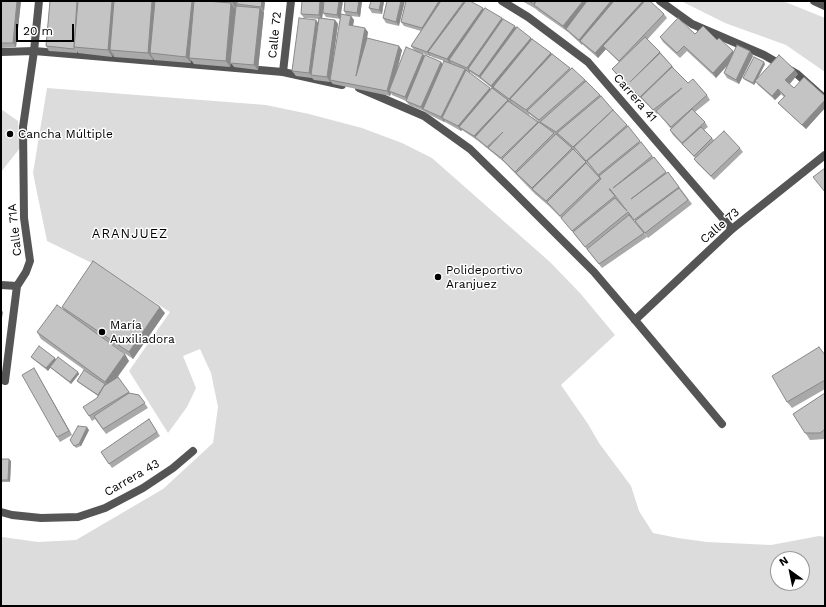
<!DOCTYPE html>
<meta charset="utf-8">
<style>
body{margin:0}
#map{position:relative;width:826px;height:607px;overflow:hidden;background:#fff;font-family:"Work Sans",sans-serif}
canvas{display:block}
.frame{position:absolute;inset:0;border:2px solid #000;pointer-events:none}
.north{position:absolute;left:770px;top:551px;width:40px;height:40px;box-sizing:border-box;background:#fff;border:1px solid #999;border-radius:50%;rotate:327deg;font-size:11px;font-weight:700;line-height:16px;text-align:center;color:#000}
.north::after{content:'';display:block;margin:auto;width:14px;height:18px;background:#000;clip-path:polygon(50% 0,100% 100%,50% 72%,0 100%)}
.scale{position:absolute;left:16px;top:24px;width:58px;height:18px;box-sizing:border-box;border:2px solid #000;border-top:0;padding-left:5px;font-size:12px;line-height:14px;white-space:nowrap;color:#000;-webkit-text-stroke:3px #fff;paint-order:stroke}
</style>
<div id="map">
<canvas width="826" height="607"></canvas>
<div class="frame"></div>
<div class="north">N</div>
<div class="scale">20 m</div>
</div>
<script>
const context = document.querySelector('canvas').getContext('2d');
context.lineJoin = 'round';
function fillPath(path, color) { context.fillStyle = color; context.fill(path, 'evenodd'); }
const toPath = rows => new Path2D(rows.map(r => 'M' + r).join(''));
function trace(path, color, width, dash) { context.strokeStyle = color; context.lineWidth = width; context.lineCap = dash ? 'butt' : 'round'; context.setLineDash(dash || []); context.stroke(path); }
function label(font, color, halo, rows, align = 'center') {
  context.font = font + ' "Work Sans",sans-serif'; context.lineWidth = 3; context.setLineDash([]); context.textBaseline = 'middle'; context.strokeStyle = halo; context.fillStyle = color; for (const [text, x, y, turn = 0] of rows) {
    context.save(); context.translate(x, y); context.rotate((+turn || 0) * Math.PI / 180); context.textAlign = isNaN(turn) ? turn : align; if (halo) context.strokeText(text, 0, 0); context.fillText(text, 0, 0); context.restore();
  }
}
fillPath(toPath([
 [681,1,783,1,825,18,825,72,786,45,725,23],
 [47,88,266,105,309,114,362,128,402,143,432,158,550,262,580,293,615,335,561,385,588,424,599,443,631,486,639,511,653,533,678,538,707,542,771,545,819,536,825,537,825,606,1,606,1,540,2,537,38,542,76,540,163,489,213,443,218,407,211,373,200,349,183,356,196,388,187,407,168,433,129,371,170,312,98,266,47,241,33,173],
 [778,559,802,559,802,583,778,583],
 [1,109,18,121,20,148,1,172]
]), '#dcdcdc');
trace(toPath([
 [502,1,528,17,588,62,732,229],
 [660,1,692,24,764,55,797,74,825,99],
 [814,1,825,6],
 [283,72,291,1],
 [1,285,17,286],
 [635,320,722,424],
 [5,381,17,286,26,272,30,261,24,218,23,127,34,51,39,1],
 [1,512,12,515,41,518,78,517,105,508,143,488,173,468,193,451]
]), '#555', 8);
trace(toPath([
 [1,52,34,51,283,72,342,85],
 [359,88,424,116,470,149,513,191,594,272,635,320,732,229,825,155]
]), '#555', 8);
fillPath(toPath([
 [1,1,21,1,16,47,1,48],
 [50,1,265,1,264,11,263,11,264,12,258,70,234,67,231,63,230,67,194,64,191,60,191,63,154,60,153,58,153,60,114,57,113,54,112,57,78,53,77,51,77,53,49,51,46,46],
 [302,1,324,1,323,12,343,1,340,19,326,17,323,13,322,18,335,20,338,24,333,60,346,15,344,11,345,1,362,1,360,17,351,16,354,20,353,26,368,32,367,39,402,50,397,72,414,50,411,46,421,31,404,26,401,22,483,8,484,10,503,20,516,28,551,53,585,80,601,96,613,110,627,126,628,126,640,143,641,142,653,157,654,157,666,173,668,172,692,204,648,238,632,217,631,217,647,237,602,268,563,220,549,206,535,194,504,162,477,140,462,130,461,131,445,122,445,121,444,122,426,113,424,111,409,105,406,101,392,95,391,93,390,96,333,84,330,81,330,82,314,80,312,78,296,76,292,71,316,20,318,23,319,19,304,18,301,14],
 [419,52,430,56,431,56,432,57,444,61,443,65,441,62,425,57,423,54],
 [470,72,482,80,493,89,491,89,470,73],
 [514,105,529,115,529,114,542,124],
 [573,149,576,151,589,165,601,179,586,162],
 [613,193,626,210,618,200],
 [384,1,382,14,372,13,369,8],
 [387,1,399,26,386,23,383,18],
 [522,1,644,1,664,14,667,18,647,40,660,52,672,66,675,70,688,83,707,95,710,100,695,112,705,122,708,127,704,130,714,140,740,148,743,152,714,180,697,163,694,159,695,158,673,135,670,130,671,129,658,113,657,114,615,73,612,69,619,62,606,49,598,58,582,44,582,45,568,32,538,11,536,9],
 [695,34,733,51,734,52,750,51,753,56,739,84,727,78,724,73,728,64,716,78,687,51,680,58,663,42,660,37],
 [765,64,758,78,798,74,789,84,794,88,825,96,825,108,806,129,782,107,778,103,784,97,781,94,775,100,758,85,756,82,754,85,745,80,743,78],
 [62,307,165,313,133,359,103,338,129,361,117,378,118,377,129,393,139,395,148,408,106,434,95,419,92,421,89,416,98,396,79,383,77,381,90,374,41,339,37,332,64,310],
 [825,355,825,389,792,408,787,402],
 [31,357,55,358,56,360,78,372,79,374,71,384,52,369,50,367,48,371,33,359],
 [34,368,72,435,60,442,57,437],
 [825,393,825,439,810,440,793,414],
 [149,419,160,436,112,468,101,452],
 [89,430,81,446,76,448,70,440],
 [1,459,11,461,10,482,1,482]
]), '#a9a9a9');
fillPath(toPath([
 [17,1,21,1,16,47,13,43],
 [112,1,116,1,110,50,113,54,112,57,108,50],
 [152,1,155,1,150,53,153,58,153,60,148,53],
 [192,1,197,7,189,58,191,60,191,63,186,57],
 [232,1,237,1,236,9,232,2],
 [262,1,265,1,264,11,261,7],
 [320,1,324,1,322,19,319,15],
 [339,1,343,1,340,19,337,15],
 [359,1,362,1,360,17,357,13],
 [381,1,384,1,382,14,379,10],
 [401,1,405,1,399,26,396,22],
 [439,1,445,1,425,33,422,28],
 [464,1,466,1,428,52,431,56,430,56,427,52],
 [583,1,592,1,566,29,568,32,563,26],
 [611,1,618,1,580,41,582,44,582,45,579,40],
 [643,1,644,1,647,5,603,46,606,49,598,58,595,53],
 [231,3,236,10,230,67,226,61],
 [260,8,264,12,258,70,254,65],
 [483,8,486,13,449,60,451,63,450,64,447,59],
 [351,16,354,20,352,30,349,25],
 [502,18,505,22,468,69,470,72,470,73,467,68],
 [316,20,319,24,311,75,309,73],
 [335,20,338,24,330,82,327,77],
 [515,26,518,31,480,77,482,80,479,76],
 [365,28,368,32,359,80,356,76],
 [531,38,534,43,493,87,495,90,494,90,491,86],
 [399,46,402,50,391,92,389,91,391,93,390,96,387,91],
 [733,51,736,56,716,78,713,73],
 [750,51,753,56,739,84,736,80],
 [551,53,554,58,510,99,512,103,509,99],
 [423,54,426,58,408,102,405,97],
 [441,62,444,66,423,109,424,111,421,107],
 [764,62,765,64,754,85,753,83],
 [465,69,468,73,442,118,445,121,444,122,441,117],
 [795,70,798,74,789,85,785,80],
 [490,88,493,92,459,127,462,130,461,131,458,126],
 [778,89,781,94,775,100,772,96],
 [508,100,511,104,475,137,477,141,474,136],
 [825,100,825,108,806,129,802,125],
 [160,307,165,313,133,359,129,352],
 [1,310,3,312,1,324],
 [125,354,129,361,109,388,105,382],
 [55,358,56,360,48,371,46,368],
 [34,368,37,373,72,435,69,431],
 [78,372,79,374,71,384,70,382],
 [87,427,89,430,81,446,79,444],
 [9,459,11,461,10,482,8,480]
]), '#898989');
const building = toPath([
 [1,1,17,1,13,43,1,43,1,1],
 [50,1,77,1,74,49,46,46,50,1],
 [78,1,112,1,108,50,74,47,78,1],
 [114,1,152,1,148,53,110,50,114,1],
 [155,1,192,1,186,57,150,53,155,1],
 [194,1,205,1,231,3,226,61,189,58,194,1],
 [218,1,232,1,232,2,218,1],
 [237,1,262,1,261,7,237,4,237,1],
 [302,1,320,1,319,15,301,14,302,1],
 [324,1,339,1,337,15,323,13,324,1],
 [345,1,359,1,357,13,344,11,345,1],
 [371,1,381,1,379,10,369,8,371,1],
 [387,1,401,1,396,22,383,18,387,1],
 [406,1,439,1,422,28,401,22,406,1],
 [441,1,464,1,427,52,411,46,441,1],
 [466,1,470,1,483,8,447,59,428,52,466,1],
 [529,1,535,1,534,4,529,1],
 [536,1,583,1,563,26,534,5,536,1],
 [587,1,611,1,579,40,566,29,587,1],
 [614,1,643,1,595,53,580,41,614,1],
 [645,1,650,1,664,14,619,61,603,46,645,1],
 [236,6,260,8,254,65,230,63,236,6],
 [485,8,502,18,467,68,449,60,485,8],
 [341,14,351,16,349,25,365,28,356,76,367,38,399,46,387,91,330,80,341,14],
 [299,18,316,20,309,73,292,71,299,18],
 [319,18,335,20,327,77,311,75,319,18],
 [678,18,695,34,703,26,717,40,719,38,733,51,713,73,684,46,677,53,660,37,678,18],
 [503,19,515,26,479,76,468,69,503,19],
 [517,27,531,38,491,86,480,77,517,27],
 [645,37,660,52,630,82,660,53,672,66,640,97,612,69,645,37],
 [532,39,551,53,509,99,493,87,532,39],
 [737,45,750,51,736,80,724,73,737,45],
 [406,47,423,54,405,97,389,91,406,47],
 [552,54,570,68,526,110,510,99,552,54],
 [425,55,441,62,421,107,406,101,425,55],
 [779,55,795,70,785,80,794,88,804,77,825,96,825,100,802,125,778,103,785,96,778,89,772,96,755,81,779,55],
 [754,57,764,62,753,83,743,78,754,57],
 [444,61,465,69,441,117,423,109,444,61],
 [672,67,688,83,693,79,707,95,671,127,656,111,682,88,653,110,641,97,672,67],
 [572,68,585,80,539,120,527,111,572,68],
 [466,70,490,88,458,126,442,118,466,70],
 [586,81,600,95,556,132,540,122,586,81],
 [492,88,508,100,474,136,459,127,492,88],
 [601,96,613,110,573,147,557,133,601,96],
 [508,101,538,122,501,158,488,148,503,132,487,147,475,137,508,101],
 [692,109,705,122,682,143,670,130,692,109],
 [613,110,627,125,586,161,574,147,613,110],
 [539,122,554,133,515,172,502,159,539,122],
 [628,126,640,141,598,175,587,161,628,126],
 [701,127,712,138,694,156,682,144,701,127],
 [724,131,740,148,711,176,694,159,724,131],
 [556,134,572,148,532,188,516,173,556,134],
 [641,142,652,156,613,188,654,157,666,172,631,199,668,172,679,187,634,220,628,212,585,247,573,232,615,198,627,211,610,189,609,189,615,196,572,231,561,218,601,179,599,176,641,142],
 [573,149,586,162,546,201,532,189,573,149],
 [586,163,600,178,560,216,547,202,586,163],
 [825,168,825,192,813,177,825,168],
 [679,188,688,200,645,233,635,221,679,188],
 [629,215,644,233,599,264,587,249,629,215],
 [93,261,160,307,129,352,62,307,93,261],
 [57,305,125,354,105,382,37,332,57,305],
 [39,346,55,358,46,368,31,357,39,346],
 [819,347,825,355,825,380,787,402,772,376,819,347],
 [58,357,78,372,70,382,50,367,58,357],
 [34,368,69,431,57,437,22,375,34,368],
 [84,370,105,384,98,395,77,381,84,370],
 [118,377,129,392,89,416,83,407,97,398,104,386,118,377],
 [129,393,139,395,145,403,103,429,94,416,129,393],
 [825,393,825,429,820,433,805,433,793,414,825,393],
 [149,419,157,432,109,464,101,452,149,419],
 [78,426,87,427,79,444,74,446,70,440,78,426],
 [1,459,9,459,8,480,1,480,1,459]
]);
fillPath(building, '#c4c4c4');
trace(building, '#898989', 1);
for (const [x, y, r, color] of [
 [10,134,4,"#000"],
 [438,277,4,"#000"],
 [102,332,4,"#000"]
]) { const dot = new Path2D(); dot.arc(x, y, r, 0, 2 * Math.PI); context.fillStyle = color; context.fill(dot); trace(dot, '#fff', 1.5); }
label('12px', '#000', '#fff', [
 ["Calle 72",275,35,-84],
 ["Carrera 41",635,98,49],
 ["Calle 73",720,226,-41],
 ["Calle 71A",15,230,-96],
 ["Carrera 43",132,478,-30]
]);
label('12px', '#000', '#fff', [
 ["Cancha Múltiple",18,134],
 ["Polideportivo",446,270],
 ["Aranjuez",446,284],
 ["María",110,325],
 ["Auxiliadora",110,339]
], 'left');
context.letterSpacing = '1px';
label('13px', '#000', '#fff', [
 ["ARANJUEZ",130,234]
]);
context.letterSpacing = '0px';
</script>
